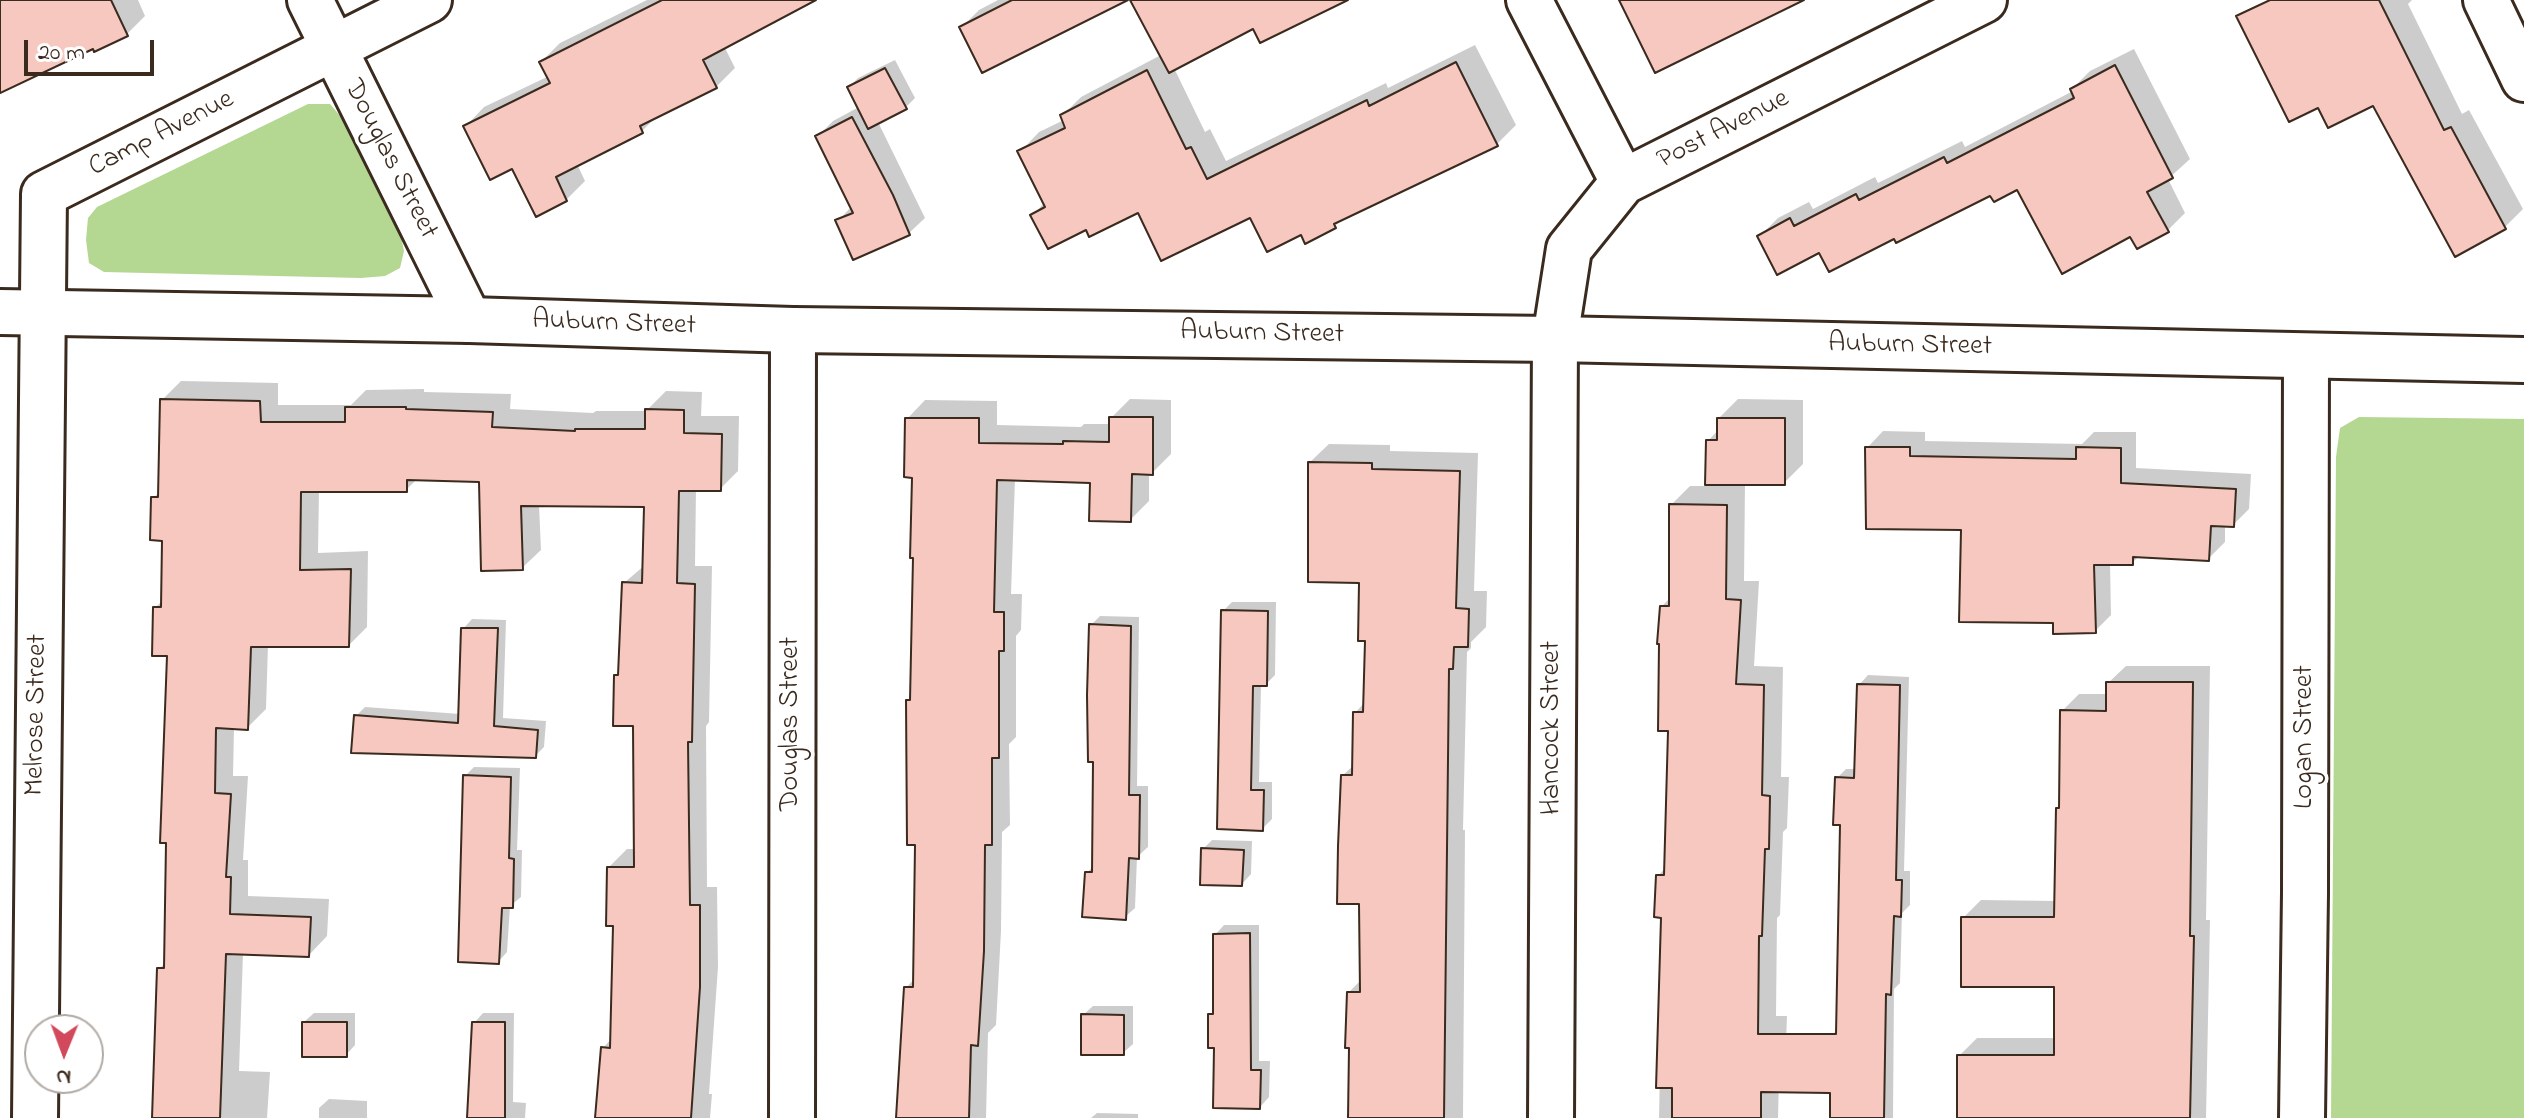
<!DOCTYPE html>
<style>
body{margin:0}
#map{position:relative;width:2524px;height:1118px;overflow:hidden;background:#fff;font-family:"Indie Flower",sans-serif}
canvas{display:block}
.north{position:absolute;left:24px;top:1014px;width:80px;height:80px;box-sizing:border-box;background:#fff;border:2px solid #b1aaa5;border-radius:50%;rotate:181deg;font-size:22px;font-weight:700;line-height:32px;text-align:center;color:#3b2a1e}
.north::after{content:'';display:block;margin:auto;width:28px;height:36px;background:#d1495b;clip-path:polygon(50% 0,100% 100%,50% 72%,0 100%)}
.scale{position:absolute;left:24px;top:40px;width:130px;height:36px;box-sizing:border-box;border:4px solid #3b2a1e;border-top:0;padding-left:10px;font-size:24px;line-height:28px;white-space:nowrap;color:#3b2a1e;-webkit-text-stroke:6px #fff;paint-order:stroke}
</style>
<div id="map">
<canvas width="2524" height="1118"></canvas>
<div class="north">N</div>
<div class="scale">20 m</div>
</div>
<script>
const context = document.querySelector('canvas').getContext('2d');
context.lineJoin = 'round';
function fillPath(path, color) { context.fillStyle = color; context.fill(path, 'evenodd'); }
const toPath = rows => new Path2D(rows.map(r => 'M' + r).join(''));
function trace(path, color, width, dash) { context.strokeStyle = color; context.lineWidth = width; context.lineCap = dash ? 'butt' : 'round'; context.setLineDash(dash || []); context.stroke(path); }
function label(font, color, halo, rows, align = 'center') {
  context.font = font + ' "Indie Flower",sans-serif'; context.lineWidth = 7; context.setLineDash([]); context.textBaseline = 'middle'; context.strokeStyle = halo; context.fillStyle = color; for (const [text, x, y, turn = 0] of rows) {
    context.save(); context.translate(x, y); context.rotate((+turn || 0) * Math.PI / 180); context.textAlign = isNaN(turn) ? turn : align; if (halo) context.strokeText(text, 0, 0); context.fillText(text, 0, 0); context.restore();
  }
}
fillPath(toPath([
 [308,104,330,104,341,117,399,227,404,251,400,268,385,276,361,278,104,272,89,263,86,240,88,218,97,207],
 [2359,417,2524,419,2524,1118,2331,1118,2336,457,2340,428]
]), '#b4d792');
fillPath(toPath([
 [0,0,138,0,145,16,126,35,94,46,0,89],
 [647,0,812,0,724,46,735,68,716,87,659,114,642,131,577,164,585,181,566,200,513,166,466,126,484,107,549,76,541,62,560,43],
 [998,0,1124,0,961,28,979,10],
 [1132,0,1226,0,1174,68,1205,132,1210,129,1226,161,1386,83,1388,88,1475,45,1516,125,1497,144,1343,218,1335,226,1302,232,1251,215,1139,210,1087,227,1033,215,1045,202,1020,152,1039,132,1064,120,1062,116,1081,97,1161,55],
 [2274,0,2412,0,2408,4,2462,114,2469,110,2523,209,2505,227,2374,103],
 [2134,49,2190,159,2168,179,2185,213,2167,231,2131,234,2018,187,1991,193,1894,236,1820,251,1760,236,1778,218,1809,202,1813,209,1875,177,1878,183,1962,141,1965,147,2073,91,2072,89,2090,71],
 [895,60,915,98,906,107,878,122,925,218,909,233,838,221,852,206,818,136,833,121,859,107,849,87,858,78],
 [181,381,278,383,278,405,351,405,366,390,424,389,424,392,511,394,510,409,593,413,596,411,646,411,666,391,702,392,701,416,739,416,738,471,720,489,696,489,695,566,712,566,709,722,706,726,707,887,717,887,718,967,709,1094,712,1094,710,1118,597,1118,603,1048,612,1038,615,924,609,867,627,849,635,849,635,724,616,676,620,671,624,583,645,565,646,505,539,505,541,550,522,568,481,480,418,478,406,490,319,490,318,553,368,551,367,627,349,645,268,645,266,709,247,728,234,727,233,776,248,776,243,860,248,860,248,896,329,899,327,936,309,955,243,953,239,1071,270,1072,267,1118,153,1118,159,969,166,962,169,654,155,608,163,600,164,539,153,498,161,491,162,400],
 [1130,399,1171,400,1171,454,1152,473,1149,473,1149,501,1130,520,1092,481,1015,479,1011,594,1022,594,1021,630,1016,636,1016,737,1009,744,1010,825,1002,832,1001,931,996,1025,988,1033,986,1118,898,1118,906,988,915,978,917,843,908,701,912,697,914,476,907,419,925,400,997,401,997,425,1081,427,1084,424,1111,424,1111,418],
 [1738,399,1803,400,1803,464,1784,483,1745,483,1744,581,1759,581,1754,666,1783,667,1781,777,1789,777,1787,828,1783,832,1780,915,1777,918,1776,1016,1787,1016,1785,1071,1779,1077,1778,1118,1659,1118,1663,916,1658,876,1666,867,1670,729,1662,606,1671,597,1671,505,1690,486,1707,486,1708,441,1719,429,1719,418],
 [1883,431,1925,432,1925,441,2082,444,2094,432,2136,432,2136,468,2251,474,2249,509,2233,525,2225,525,2225,542,2208,559,2139,556,2132,563,2110,563,2111,615,2095,631,2055,621,1963,528,1867,448],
 [1329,444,1390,445,1390,451,1478,453,1474,591,1487,591,1486,627,1471,642,1471,648,1467,652,1463,830,1465,830,1463,1118,1350,1118,1349,992,1362,979,1361,902,1343,775,1354,765,1355,713,1365,702,1367,639,1361,581,1310,462],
 [1232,602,1276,602,1275,675,1266,684,1261,684,1259,782,1272,782,1272,819,1262,829,1219,827,1223,611],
 [1100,616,1139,617,1137,786,1148,786,1148,847,1137,857,1135,908,1125,917,1087,873,1094,865,1095,760,1091,625],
 [472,619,506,620,503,718,546,721,544,747,535,756,356,716,365,707,460,714,463,629],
 [2126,666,2210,666,2206,920,2210,920,2206,1118,1959,1118,1959,1056,1977,1038,2056,1038,2056,985,1963,918,1981,900,2056,901,2058,809,2061,805,2062,711,2079,694,2108,694,2108,683],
 [1868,675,1909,677,1904,871,1910,871,1910,905,1902,913,1900,983,1894,989,1893,1118,1832,1118,1832,1035,1838,1029,1842,823,1837,778,1846,769,1856,769,1859,685],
 [474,767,520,768,517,850,522,850,521,897,510,906,507,952,498,962,465,776],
 [1212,840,1252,841,1251,874,1242,884,1203,849],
 [1224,925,1259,925,1259,1061,1270,1061,1269,1097,1260,1107,1216,1046,1210,1015,1215,1010,1215,935],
 [1093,1006,1133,1006,1133,1044,1123,1053,1083,1015],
 [314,1013,355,1013,355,1045,346,1055,304,1022],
 [483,1013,514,1013,513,1102,526,1103,525,1118,469,1118,474,1023],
 [329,1099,367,1101,367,1118,319,1118,319,1108],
 [1097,1113,1138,1114,1138,1118,1091,1118]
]), '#0003');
const building = toPath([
 [0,0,111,0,128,36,94,52,93,49,0,93,0,0],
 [662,0,816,0,703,60,717,88,640,126,643,133,556,177,567,201,536,217,512,169,490,180,463,126,550,83,539,62,662,0],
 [1012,0,1128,0,982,73,959,27,1012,0],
 [1130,0,1348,0,1260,43,1253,29,1169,73,1130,0],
 [1619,0,1804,0,1655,73,1619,0],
 [2270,0,2379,0,2444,130,2451,127,2506,229,2455,257,2373,106,2328,128,2318,108,2289,122,2236,16,2270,0],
 [1456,62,1498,146,1334,224,1336,228,1305,244,1301,235,1267,252,1250,218,1161,261,1138,213,1089,237,1086,230,1048,249,1030,215,1045,207,1017,151,1065,128,1060,115,1147,70,1186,149,1191,147,1207,179,1367,100,1369,106,1456,62],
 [2115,65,2173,178,2147,192,2169,232,2137,249,2130,237,2062,274,2017,190,1994,202,1990,196,1896,243,1894,239,1829,272,1819,253,1777,275,1757,236,1790,218,1794,226,1856,194,1859,200,1944,157,1947,163,2074,98,2070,89,2115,65],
 [885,68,907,109,868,129,847,87,885,68],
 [852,117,893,195,910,235,853,260,835,220,853,213,815,136,852,117],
 [160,399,260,401,261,422,345,422,345,407,406,407,406,409,493,412,492,427,575,431,575,429,645,429,645,409,684,410,684,433,722,434,721,491,679,491,677,583,695,584,692,742,688,742,690,905,700,905,700,987,691,1118,595,1118,601,1047,610,1048,613,926,606,926,607,867,634,867,633,726,613,726,614,675,618,675,622,582,642,583,644,507,521,506,523,570,481,571,479,482,407,480,407,492,301,492,300,570,351,569,349,647,251,647,248,730,216,728,215,793,231,794,226,877,231,877,230,914,311,917,309,957,226,954,220,1118,152,1118,157,968,164,968,166,843,160,843,167,656,152,656,153,607,161,607,162,541,150,540,151,497,158,497,160,399],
 [1109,417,1153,417,1153,475,1132,474,1131,522,1089,521,1090,483,997,480,994,612,1004,612,1004,651,999,651,999,758,992,758,992,845,985,845,984,951,978,1046,971,1045,969,1118,896,1118,904,987,913,987,915,845,907,845,906,700,910,700,913,558,910,558,912,478,904,477,905,418,979,418,979,443,1063,444,1063,441,1109,442,1109,417],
 [1717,418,1785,418,1785,485,1705,485,1706,440,1717,440,1717,418],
 [1865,447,1910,447,1910,456,2076,459,2076,447,2121,448,2121,483,2236,489,2234,527,2211,526,2209,561,2133,557,2133,565,2094,565,2096,633,2053,634,2053,623,1959,622,1961,530,1866,529,1865,447],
 [1308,462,1372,463,1372,469,1460,471,1456,608,1469,609,1468,647,1454,647,1453,669,1449,669,1444,1118,1348,1118,1349,1048,1345,1048,1347,992,1360,992,1359,904,1337,904,1338,846,1341,775,1352,775,1353,712,1363,712,1365,641,1358,641,1359,583,1308,582,1308,462],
 [1669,504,1727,505,1726,599,1741,600,1736,684,1764,685,1762,795,1770,796,1769,849,1765,849,1762,936,1759,936,1758,1034,1836,1034,1840,825,1833,825,1835,777,1854,778,1857,684,1900,685,1896,880,1902,880,1901,917,1894,916,1891,995,1886,994,1884,1118,1830,1118,1830,1093,1761,1092,1761,1118,1672,1118,1672,1088,1656,1088,1661,918,1654,917,1656,875,1664,875,1668,731,1658,731,1659,644,1657,644,1660,606,1669,606,1669,504],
 [1221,610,1268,611,1267,686,1253,686,1251,790,1264,790,1263,831,1217,829,1221,610],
 [1089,624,1131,626,1129,795,1140,795,1139,859,1129,858,1126,920,1082,917,1085,872,1092,872,1093,762,1088,762,1087,695,1089,624],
 [461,628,498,628,494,726,538,730,536,758,351,753,354,715,458,723,461,628],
 [2106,682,2193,682,2190,936,2194,936,2190,1118,1957,1118,1957,1055,2054,1055,2054,987,1961,987,1961,917,2054,917,2056,808,2059,808,2060,710,2106,711,2106,682],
 [463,775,511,777,509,858,514,859,513,908,502,908,499,964,458,962,463,775],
 [1201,848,1244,850,1242,886,1200,885,1201,848],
 [1250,933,1251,1070,1261,1070,1260,1109,1213,1108,1214,1048,1208,1048,1208,1014,1213,1014,1213,934,1250,933],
 [1081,1014,1124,1015,1124,1055,1081,1055,1081,1014],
 [302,1022,347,1022,347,1057,302,1057,302,1022],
 [472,1022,505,1022,505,1118,467,1118,472,1022]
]);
fillPath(building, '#f7c8bf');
trace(building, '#3b2a1e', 2);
const minor = toPath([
 [310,0,469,320],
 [1529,0,1623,182],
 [2486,0,2524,79],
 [35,1118,44,194,429,0],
 [792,1118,793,330],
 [1551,1118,1555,339,1569,249,1623,182,1984,0],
 [2302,1118,2305,893,2306,356]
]);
const secondary = toPath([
 [0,312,469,320,793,330,1555,339,2524,360]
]);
trace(minor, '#3b2a1e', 50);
trace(secondary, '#3b2a1e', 50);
trace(minor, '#fff', 44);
trace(secondary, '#fff', 44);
label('28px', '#3b2a1e', '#fff', [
 ["Post Avenue",1724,131,-27],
 ["Camp Avenue",162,135,-27],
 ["Douglas Street",389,160,63],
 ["Auburn Street",614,325,2],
 ["Auburn Street",1262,335,1],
 ["Auburn Street",1910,347,1],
 ["Melrose Street",38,715,-89],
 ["Douglas Street",792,724,-90],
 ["Hancock Street",1553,728,-90],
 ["Logan Street",2306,737,-90]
]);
</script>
